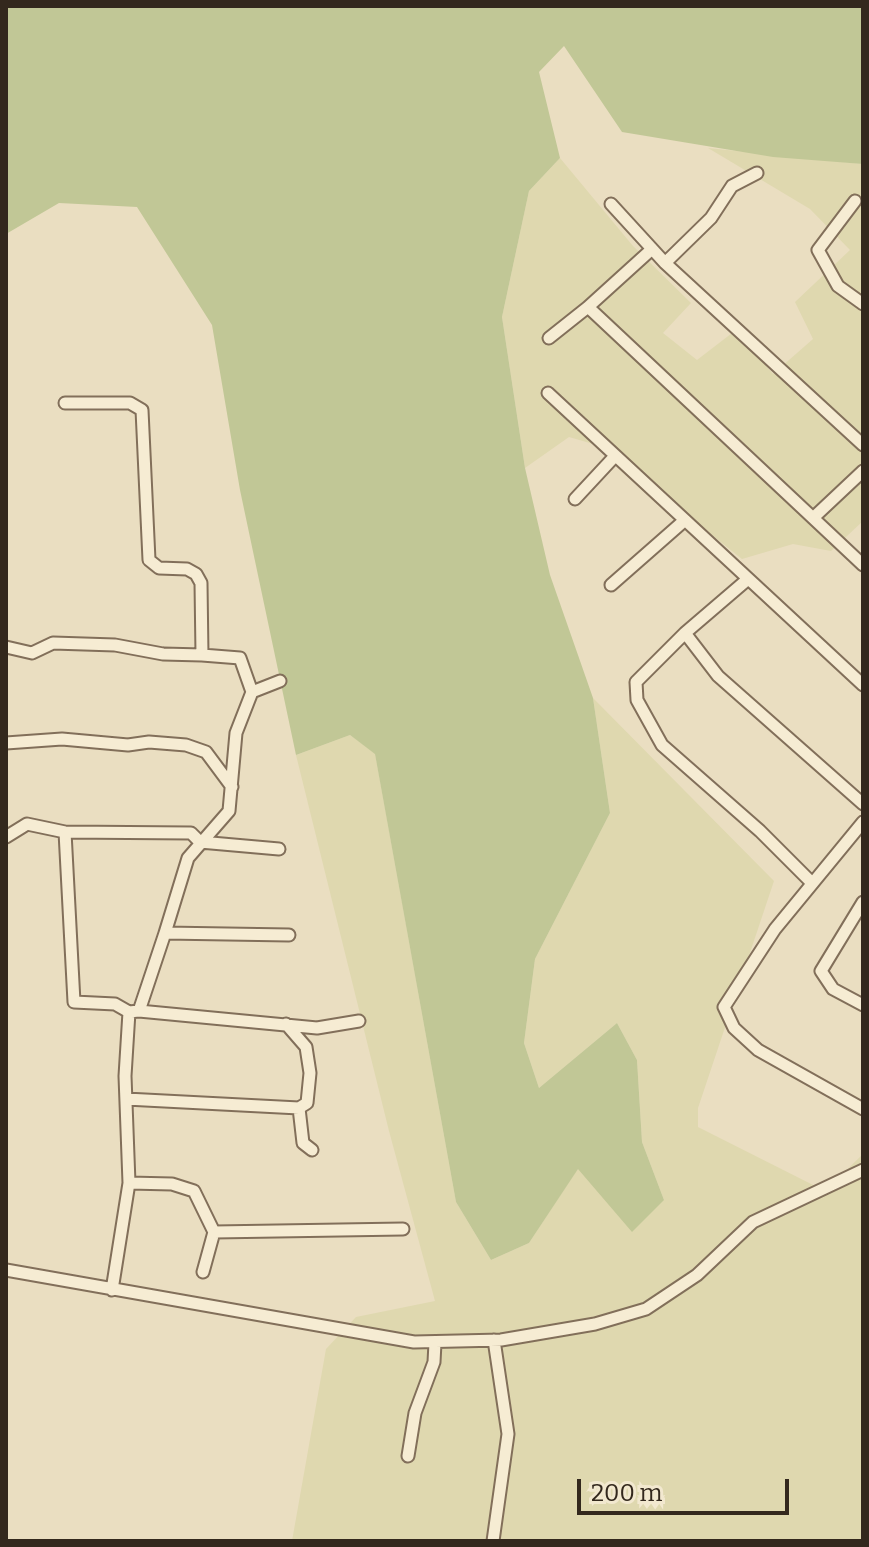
<!DOCTYPE html>
<style>
body{margin:0}
#map{position:relative;width:869px;height:1547px;overflow:hidden;background:#eadec1;font-family:Bitter,serif}
canvas{display:block}
.frame{position:absolute;inset:0;border:8px solid #33281d;pointer-events:none}
.scale{position:absolute;left:577px;top:1479px;width:212px;height:36px;box-sizing:border-box;border:4px solid #33281d;border-top:0;padding-left:10px;font-size:24px;line-height:28px;white-space:nowrap;color:#33281d;-webkit-text-stroke:6px #f2e8cf;paint-order:stroke}
</style>
<div id="map">
<canvas width="869" height="1547"></canvas>
<div class="frame"></div>
<div class="scale">200 m</div>
</div>
<script>
const context = document.querySelector('canvas').getContext('2d');
context.lineJoin = 'round';
function fillPath(path, color) { context.fillStyle = color; context.fill(path, 'evenodd'); }
const toPath = rows => new Path2D(rows.map(r => 'M' + r).join(''));
function trace(path, color, width, dash) { context.strokeStyle = color; context.lineWidth = width; context.lineCap = dash ? 'butt' : 'round'; context.setLineDash(dash || []); context.stroke(path); }
fillPath(toPath([
 [708,148,863,164,863,521,831,551,793,544,742,559,600,446,569,437,525,468,502,317,529,191,560,158,633,246,691,303,663,333,697,360,736,330,773,374,813,339,795,302,850,250,810,209],
 [593,698,774,881,698,1108,698,1127,825,1191,863,1154,863,1541,292,1541,326,1349,356,1317,435,1301,389,1131,296,755,350,735,375,753,456,1202,491,1260,529,1243,578,1168,664,1200,642,1142,637,1060,617,1023,539,1088,524,1043,535,959,610,813]
]), '#dfd8af');
fillPath(toPath([
 [6,6,863,6,863,164,773,157,622,132,564,46,539,72,560,158,529,191,502,317,525,468,550,575,593,698,610,813,535,959,524,1043,539,1088,617,1023,637,1060,642,1142,664,1200,632,1232,578,1169,529,1243,491,1260,456,1202,375,754,350,735,296,755,240,490,212,325,137,207,59,203,6,234]
]), '#c1c796');
const minor = toPath([
 [855,201,818,250,838,286,863,304],
 [611,204,665,263,863,445],
 [665,263,711,218,732,186,757,173],
 [588,307,652,249],
 [549,338,588,307,813,518],
 [548,393,863,685],
 [65,403,130,403,142,410,149,560,159,568,187,569,196,574,201,583,202,655,240,658,252,692],
 [863,471,813,518,863,565],
 [575,499,615,456],
 [748,579,685,633,636,682,637,700,662,745,760,831,812,883],
 [611,585,685,520],
 [685,633,718,676,863,804],
 [6,647,32,653,53,643,115,645,163,654,202,655],
 [6,743,62,739,128,745,149,742,186,745,206,752,232,787],
 [863,822,775,929,724,1007,734,1028,758,1050,863,1109],
 [65,832,74,1002,115,1004,129,1012,139,1011,165,933,289,935],
 [6,837,27,824,65,832,191,833,200,842,279,849],
 [863,902,821,971,833,989,863,1005],
 [165,933,188,858,229,811,236,733,252,692,280,681],
 [139,1011,317,1028,359,1021],
 [286,1024,306,1047,310,1073,307,1103,299,1108,303,1143,312,1150],
 [126,1099,299,1108],
 [129,1183,172,1184,194,1191,214,1232,403,1229],
 [6,1270,414,1342,501,1340,595,1324,646,1309,697,1275,753,1222,863,1170],
 [203,1272,214,1232],
 [112,1290,129,1183,125,1076,129,1012],
 [408,1456,415,1413,434,1362,435,1343],
 [493,1541,508,1434,494,1340]
]);
trace(minor, '#826f5a', 15);
trace(minor, '#f6ecd3', 11);
</script>
